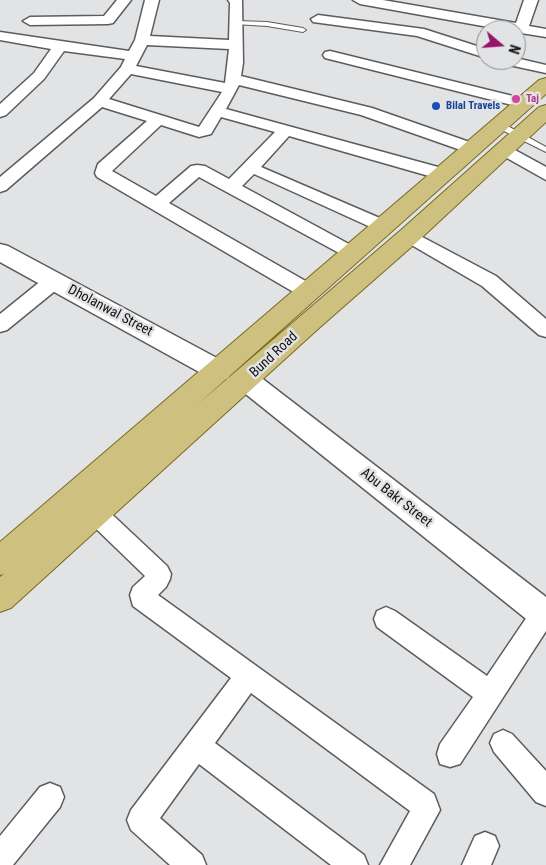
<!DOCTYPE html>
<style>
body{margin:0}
#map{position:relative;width:546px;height:865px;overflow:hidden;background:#e2e3e5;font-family:"Roboto Condensed",sans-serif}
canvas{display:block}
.north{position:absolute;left:476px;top:20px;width:50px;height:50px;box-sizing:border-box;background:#e2e3e5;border:1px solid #8f8f91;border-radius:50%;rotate:108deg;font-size:14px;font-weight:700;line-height:20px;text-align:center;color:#121213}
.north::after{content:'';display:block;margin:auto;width:18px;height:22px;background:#97146a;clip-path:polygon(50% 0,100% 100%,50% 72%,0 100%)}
</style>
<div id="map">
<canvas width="546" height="865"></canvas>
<div class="north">N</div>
</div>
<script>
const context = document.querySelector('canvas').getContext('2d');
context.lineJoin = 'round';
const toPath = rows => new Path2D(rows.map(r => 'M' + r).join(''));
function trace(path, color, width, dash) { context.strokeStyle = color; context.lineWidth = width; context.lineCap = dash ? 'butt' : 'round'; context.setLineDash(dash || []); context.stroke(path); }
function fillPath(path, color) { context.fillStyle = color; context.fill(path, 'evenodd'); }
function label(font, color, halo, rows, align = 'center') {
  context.font = font + ' "Roboto Condensed",sans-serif'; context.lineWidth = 5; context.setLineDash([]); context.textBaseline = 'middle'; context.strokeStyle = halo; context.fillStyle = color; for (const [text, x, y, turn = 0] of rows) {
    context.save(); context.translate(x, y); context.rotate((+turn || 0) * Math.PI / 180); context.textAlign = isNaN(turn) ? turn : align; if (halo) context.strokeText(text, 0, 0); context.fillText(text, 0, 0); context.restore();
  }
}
const service = toPath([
 [237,21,267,22,303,28,306,30,303,32,267,26,235,24,234,23,237,21],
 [496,123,502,123,546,147,546,152,496,127,496,123]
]);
const minor = toPath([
 [117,0,131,0,113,23,108,24,30,25,23,21,30,17,104,16,117,0],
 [145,0,159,0,150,36,229,40,230,3,228,0,242,0,243,63,241,76,372,108,478,145,480,149,478,153,472,154,361,115,239,85,226,109,449,170,451,174,449,178,443,180,289,136,261,167,389,222,392,226,389,230,383,232,377,230,254,174,242,186,358,249,361,254,358,259,352,260,199,177,169,203,316,287,318,292,316,297,309,299,302,297,97,177,95,173,98,164,147,121,102,107,6,190,0,192,0,177,94,98,121,67,125,59,64,51,44,79,6,115,0,117,0,104,34,73,51,49,0,40,0,32,129,51,135,40,145,0],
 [147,45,229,49,225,83,136,66,147,45],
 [131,74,222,92,199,127,109,99,131,74],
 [221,117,275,132,229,179,205,166,197,165,191,166,156,196,112,171,161,125,199,137,211,134,221,117],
 [353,0,383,0,516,23,524,0,538,0,529,26,546,29,546,37,521,33,516,32,516,30,505,30,360,4,353,0],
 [318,15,424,29,486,49,486,58,417,36,313,22,311,19,318,15],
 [330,51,529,100,532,103,529,106,524,108,325,58,323,55,325,52,330,51],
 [516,58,546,65,546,73,500,63,498,60,516,60,516,58],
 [504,144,546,167,546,180,498,153,496,149,498,145,504,144],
 [409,230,496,276,546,319,546,337,539,335,482,286,403,240,400,236,403,232,409,230],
 [54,274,61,276,63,281,61,286,7,330,0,332,0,314,47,276,54,274],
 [94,502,102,505,167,566,171,574,170,579,166,587,158,595,434,794,440,810,410,865,380,865,410,811,251,693,215,743,364,855,368,865,331,865,199,764,160,818,202,855,206,865,170,865,131,830,127,820,131,810,231,678,133,606,130,595,133,587,145,576,86,519,83,512,86,505,94,502],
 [546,598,546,631,460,764,450,767,440,764,437,754,440,744,473,697,377,627,374,619,377,611,386,607,395,611,487,676,537,602,546,598],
 [503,730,512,734,546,771,546,806,536,802,494,752,490,743,494,734,503,730],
 [50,783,60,787,64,797,60,807,13,865,0,865,0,836,40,787,50,783],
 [485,832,495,836,499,846,491,865,462,865,475,836,485,832]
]);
const tertiary = toPath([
 [0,244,8,246,228,364,231,371,228,378,219,381,210,378,0,262,0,244],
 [246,370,255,373,546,597,546,631,535,626,237,387,233,380,237,373,246,370]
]);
const primary = toPath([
 [546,78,546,94,198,404,401,230,539,107,546,105,546,122,417,242,319,328,11,608,0,612,0,577,4,574,0,575,0,542,539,80,546,78]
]);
trace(service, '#5b5c5e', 2);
trace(minor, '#5b5c5e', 3);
trace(tertiary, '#5b5c5e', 3);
trace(primary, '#776821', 2);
fillPath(service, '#fff');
fillPath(minor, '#fff');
fillPath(tertiary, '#fff');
fillPath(primary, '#cec07e');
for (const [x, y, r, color] of [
 [516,99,5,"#d1479c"],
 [436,106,5,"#1a4fb4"]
]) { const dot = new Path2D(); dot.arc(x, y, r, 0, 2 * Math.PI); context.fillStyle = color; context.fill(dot); trace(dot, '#e2e3e5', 2); }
label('bold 11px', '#b23c85', '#e2e3e5', [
 ["Taj",526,99]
], 'left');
label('bold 11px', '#164399', '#e2e3e5', [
 ["Bilal Travels",446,106]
], 'left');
label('14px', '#121213', '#e2e3e5', [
 ["Dholanwal Street",110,311,28],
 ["Bund Road",274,355,-43],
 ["Abu Bakr Street",396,498,38]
]);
</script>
